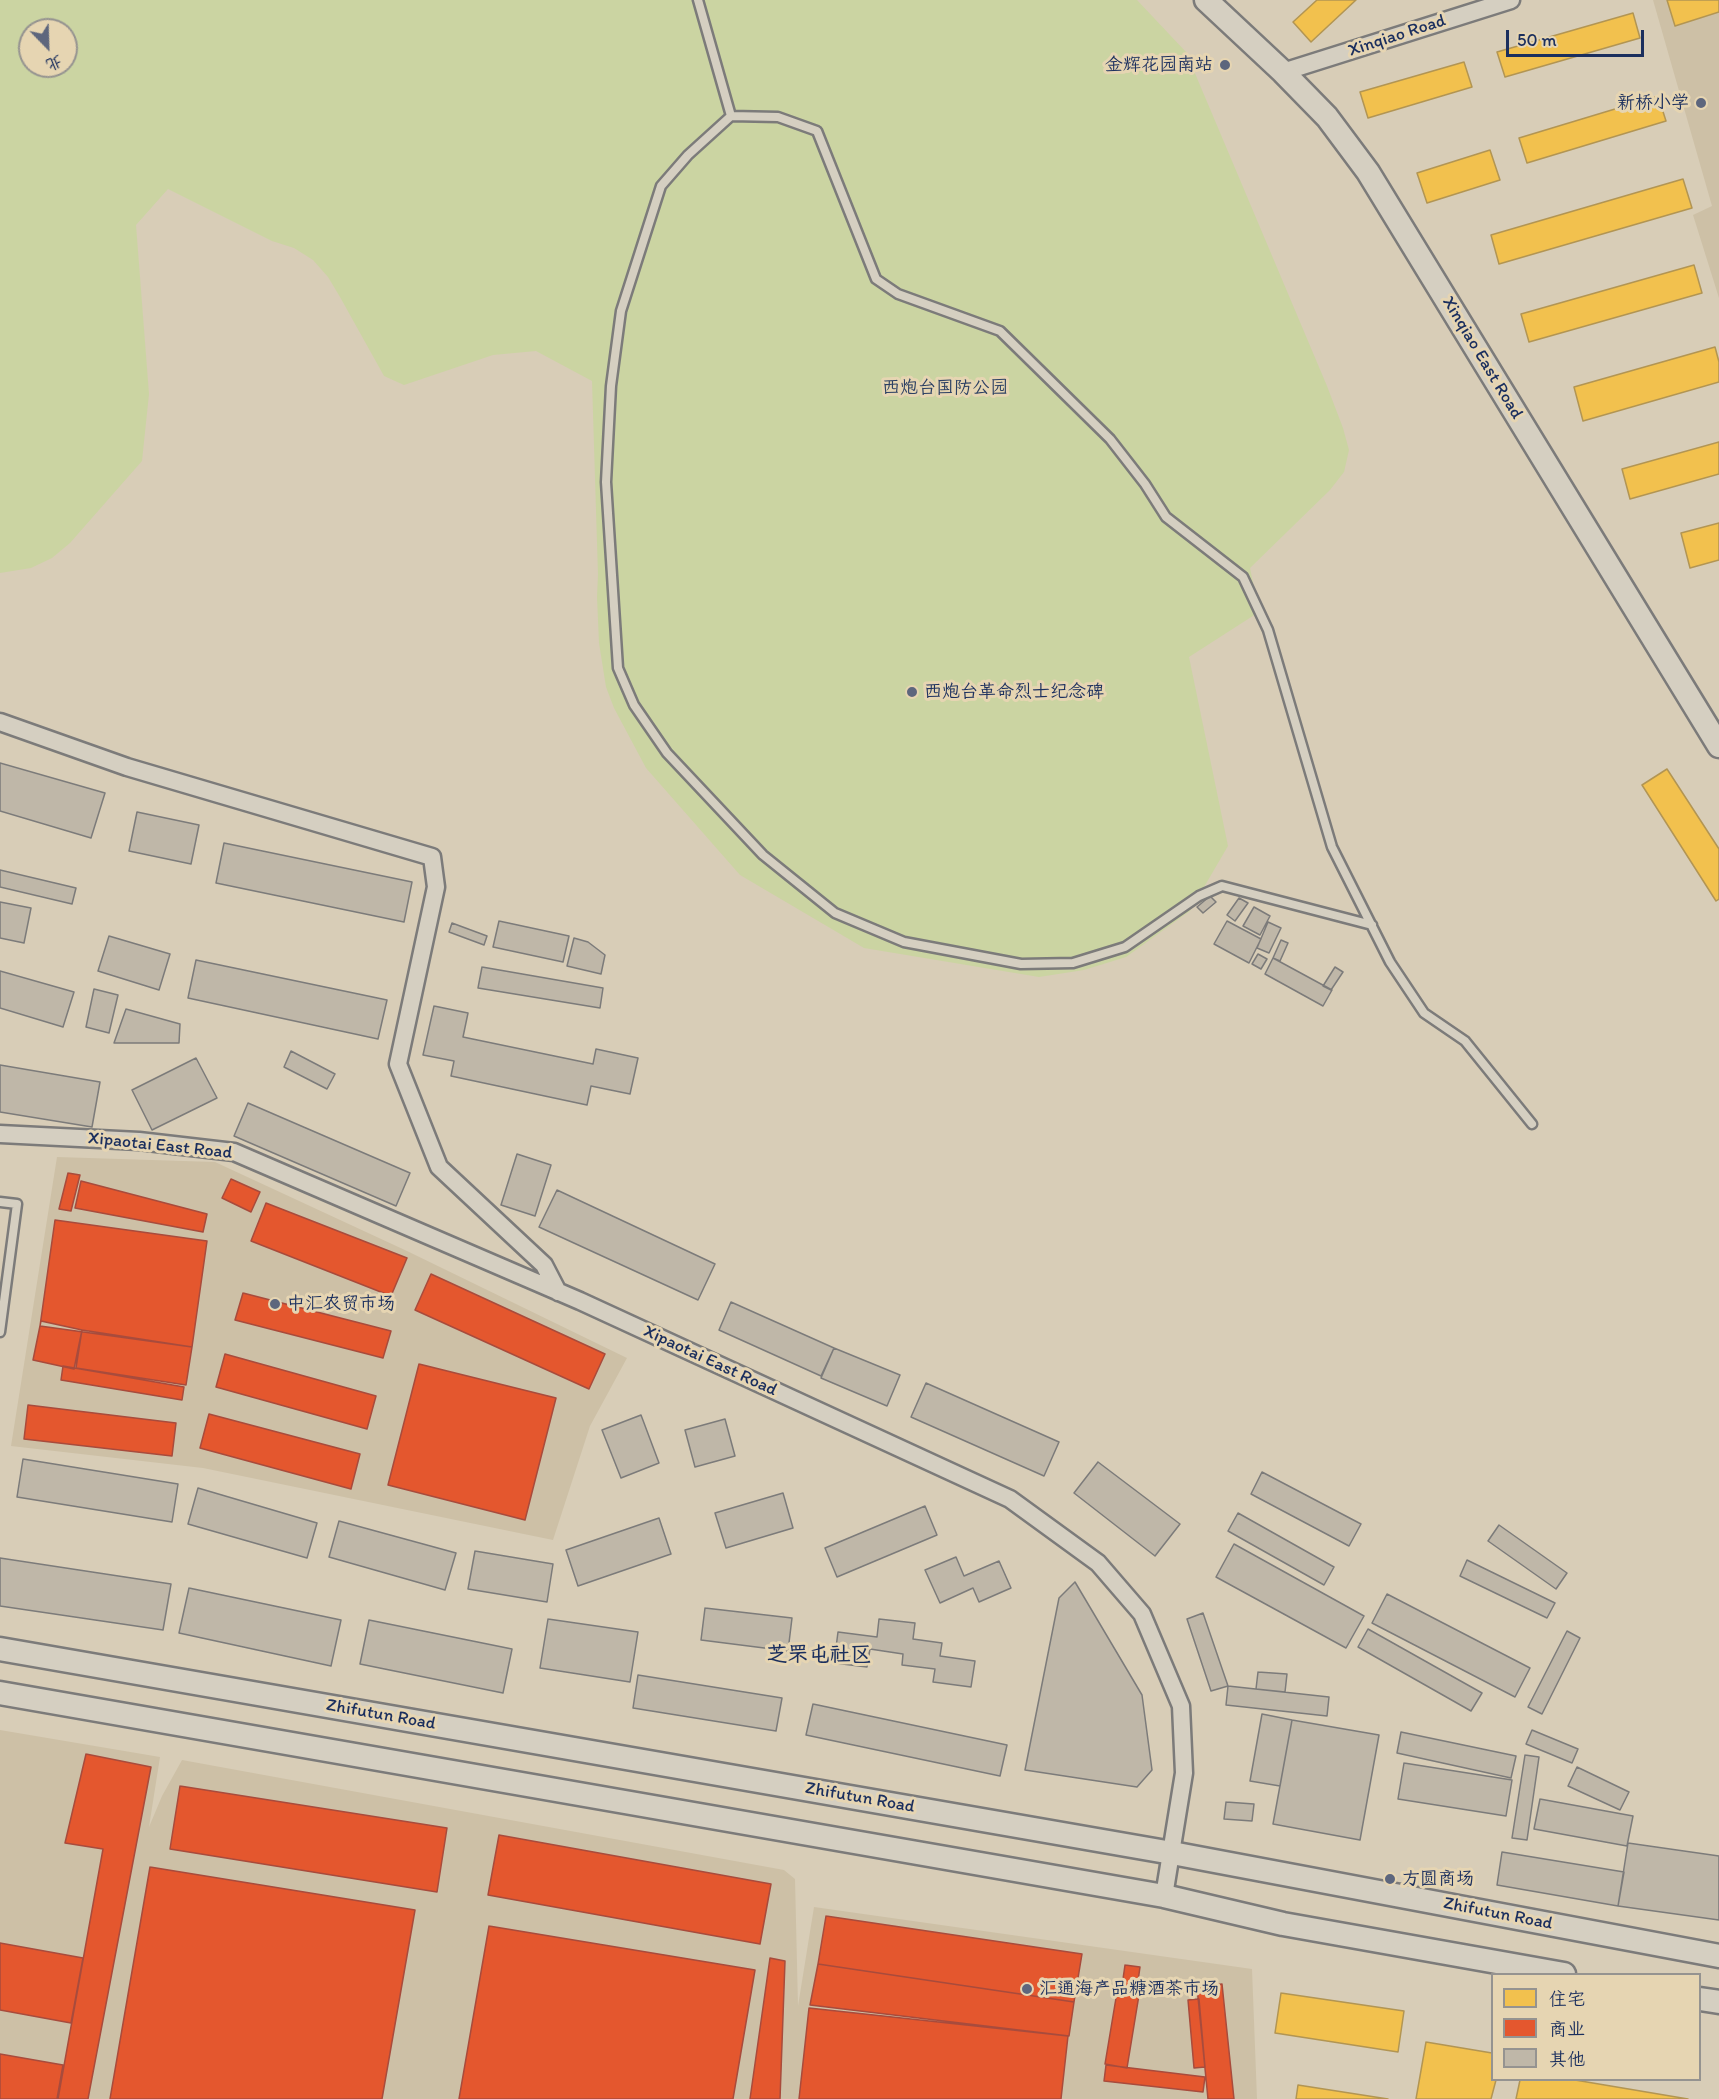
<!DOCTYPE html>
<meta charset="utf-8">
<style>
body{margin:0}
#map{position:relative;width:1719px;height:2099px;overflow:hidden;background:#d8cdb7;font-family:Itim,"LXGW WenKai TC",sans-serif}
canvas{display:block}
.legend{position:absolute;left:1491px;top:1973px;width:210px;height:108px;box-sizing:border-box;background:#e6d5b2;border:2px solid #959390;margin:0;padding:8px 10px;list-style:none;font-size:18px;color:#1b2f5e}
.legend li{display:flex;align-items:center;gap:12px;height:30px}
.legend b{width:30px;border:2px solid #959390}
.north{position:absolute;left:18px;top:18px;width:60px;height:60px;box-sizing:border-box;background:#e6d5b2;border:2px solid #959390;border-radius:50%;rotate:157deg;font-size:16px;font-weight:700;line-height:24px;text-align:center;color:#1b2f5e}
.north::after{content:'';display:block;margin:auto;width:21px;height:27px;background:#5d667d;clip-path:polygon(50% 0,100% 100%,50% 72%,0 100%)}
.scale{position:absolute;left:1506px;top:30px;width:138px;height:27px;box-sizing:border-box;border:3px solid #1b2f5e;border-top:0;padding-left:8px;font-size:18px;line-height:21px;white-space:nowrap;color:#1b2f5e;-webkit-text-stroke:4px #e6d5b2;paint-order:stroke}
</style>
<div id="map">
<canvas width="1719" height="2099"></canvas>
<ul class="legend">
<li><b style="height:16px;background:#f2c14e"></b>住宅</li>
<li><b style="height:16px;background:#e4572e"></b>商业</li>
<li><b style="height:16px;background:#bfb7a8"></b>其他</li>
</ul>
<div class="north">北</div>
<div class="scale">50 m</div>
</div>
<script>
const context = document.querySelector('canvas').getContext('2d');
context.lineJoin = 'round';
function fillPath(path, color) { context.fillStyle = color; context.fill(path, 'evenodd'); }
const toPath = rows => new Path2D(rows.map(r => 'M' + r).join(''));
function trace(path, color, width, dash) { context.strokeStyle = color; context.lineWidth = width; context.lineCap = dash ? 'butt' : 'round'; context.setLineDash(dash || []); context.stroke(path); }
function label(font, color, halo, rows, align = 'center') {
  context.font = font + ' Itim,"LXGW WenKai TC",sans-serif'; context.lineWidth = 6; context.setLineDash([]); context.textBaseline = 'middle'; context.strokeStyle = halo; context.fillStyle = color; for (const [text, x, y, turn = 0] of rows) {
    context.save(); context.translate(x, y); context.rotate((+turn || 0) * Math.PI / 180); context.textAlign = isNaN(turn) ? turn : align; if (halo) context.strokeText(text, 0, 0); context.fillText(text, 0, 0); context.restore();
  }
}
fillPath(toPath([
 [1653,0,1719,0,1719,298,1693,215,1712,206],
 [57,1157,215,1162,407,1251,627,1358,590,1426,553,1540,203,1468,11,1446],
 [0,1730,160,1757,149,1827,162,1796,182,1760,784,1870,795,1879,798,2006,814,1907,1252,1969,1257,2099,0,2099]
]), '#cdc0a6');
fillPath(toPath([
 [0,0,1137,0,1186,52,1327,386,1343,428,1349,450,1344,472,1330,490,1250,568,1259,612,1189,657,1228,846,1190,911,1126,957,1084,970,1039,977,864,948,740,875,646,768,614,708,606,687,599,643,597,597,598,575,592,381,536,351,493,355,404,385,384,376,340,297,328,277,313,260,294,248,272,241,168,189,136,225,149,394,142,461,70,543,52,558,31,568,0,573],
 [30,30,66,30,66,66,30,66]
]), '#cbd4a2');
const homes = toPath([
 [1317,0,1356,0,1311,42,1293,22,1317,0],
 [1667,0,1719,0,1719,12,1675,26,1667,0],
 [1633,13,1640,38,1505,77,1497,52,1633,13],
 [1464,62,1472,87,1368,118,1360,92,1464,62],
 [1658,96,1666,121,1527,163,1519,138,1658,96],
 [1490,150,1500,180,1427,203,1417,173,1490,150],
 [1683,179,1692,208,1499,264,1491,235,1683,179],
 [1694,265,1702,293,1529,342,1521,314,1694,265],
 [1715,347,1719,362,1719,382,1583,421,1574,387,1715,347],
 [1719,442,1719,474,1630,499,1622,469,1719,442],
 [1719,523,1719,560,1690,568,1681,533,1719,523],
 [1667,769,1719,849,1719,899,1716,901,1642,785,1667,769],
 [1281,1993,1404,2011,1398,2052,1275,2033,1281,1993],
 [1426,2042,1492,2053,1492,2080,1496,2080,1491,2099,1416,2099,1426,2042],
 [1520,2080,1575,2080,1688,2099,1516,2099,1520,2080],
 [1298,2085,1388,2099,1296,2099,1298,2085]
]);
fillPath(homes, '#f2c14e');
trace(homes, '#b29553', 1.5);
const shops = toPath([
 [68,1173,80,1175,71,1211,59,1209,68,1173],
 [231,1179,260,1192,251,1212,222,1198,231,1179],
 [81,1181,207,1214,203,1232,75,1208,81,1181],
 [266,1203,407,1258,391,1296,251,1241,266,1203],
 [55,1220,207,1241,192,1347,40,1326,55,1220],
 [431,1274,605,1354,589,1389,415,1310,431,1274],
 [243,1293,391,1331,383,1358,235,1320,243,1293],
 [41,1321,82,1330,74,1369,33,1360,41,1321],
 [82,1330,192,1347,186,1385,76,1368,82,1330],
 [225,1354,376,1396,367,1429,216,1387,225,1354],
 [419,1364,556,1398,525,1520,388,1485,419,1364],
 [63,1366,184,1387,182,1400,61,1380,63,1366],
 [28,1405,176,1423,172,1456,24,1439,28,1405],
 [209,1414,360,1454,351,1489,200,1448,209,1414],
 [86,1754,151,1767,88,2099,58,2099,103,1849,65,1843,86,1754],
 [180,1786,447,1828,437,1892,170,1849,180,1786],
 [499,1835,771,1884,760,1944,488,1895,499,1835],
 [150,1867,415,1910,382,2099,110,2099,150,1867],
 [826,1916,1082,1954,1074,2002,818,1964,826,1916],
 [489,1926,755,1970,733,2099,459,2099,489,1926],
 [0,1943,83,1958,71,2023,0,2010,0,1943],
 [770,1958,785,1961,780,2099,750,2099,770,1958],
 [818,1964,1074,2002,1069,2036,810,2005,818,1964],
 [1125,1965,1140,1967,1137,1988,1122,1986,1125,1965],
 [1222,1984,1234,2099,1208,2099,1197,1987,1222,1984],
 [1118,1986,1140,1989,1127,2068,1105,2064,1118,1986],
 [1199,1999,1205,2067,1194,2068,1188,2000,1199,1999],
 [809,2008,1068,2036,1061,2099,799,2099,809,2008],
 [0,2054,63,2065,57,2099,0,2099,0,2054],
 [1106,2065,1205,2077,1203,2092,1104,2081,1106,2065]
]);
fillPath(shops, '#e4572e');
trace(shops, '#a84b3c', 1.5);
const building = toPath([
 [0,763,105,793,91,838,0,811,0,763],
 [137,812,199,825,191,864,129,851,137,812],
 [224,843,412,882,404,922,216,883,224,843],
 [0,870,76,888,72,904,0,887,0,870],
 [1210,896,1216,902,1203,913,1197,907,1210,896],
 [1239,898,1248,903,1235,921,1227,915,1239,898],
 [0,902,31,908,24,943,0,938,0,902],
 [1254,907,1270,916,1260,935,1243,926,1254,907],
 [499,921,569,936,563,962,493,947,499,921],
 [1227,921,1261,939,1249,963,1214,944,1227,921],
 [1268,922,1281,928,1269,953,1257,948,1268,922],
 [452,923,487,936,484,945,449,932,452,923],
 [109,936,170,954,159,990,98,971,109,936],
 [574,938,588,942,605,955,601,974,567,966,574,938],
 [1281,940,1288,943,1280,961,1273,958,1281,940],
 [1258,954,1267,959,1261,969,1252,964,1258,954],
 [1273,958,1332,990,1323,1006,1265,974,1273,958],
 [196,960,387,1000,378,1039,188,998,196,960],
 [482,967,603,988,600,1008,478,988,482,967],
 [1335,967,1343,972,1331,990,1323,986,1335,967],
 [0,971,74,992,63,1027,0,1008,0,971],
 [94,989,118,995,109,1033,86,1027,94,989],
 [434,1006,468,1013,463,1037,593,1064,596,1049,638,1058,630,1094,591,1086,587,1105,451,1076,454,1061,423,1055,434,1006],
 [126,1009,180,1024,179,1043,114,1043,126,1009],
 [291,1051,335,1074,327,1089,284,1067,291,1051],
 [196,1058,217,1098,152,1130,132,1090,196,1058],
 [0,1065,100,1082,92,1127,0,1112,0,1065],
 [248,1103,410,1173,396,1206,234,1136,248,1103],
 [517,1154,551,1165,535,1216,501,1205,517,1154],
 [557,1190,715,1264,698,1300,539,1227,557,1190],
 [731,1302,834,1348,821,1376,719,1330,731,1302],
 [834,1348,900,1375,887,1406,821,1378,834,1348],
 [926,1383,1059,1442,1044,1476,911,1417,926,1383],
 [641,1415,659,1463,621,1478,602,1430,641,1415],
 [725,1419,735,1456,695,1467,685,1430,725,1419],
 [23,1459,178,1484,172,1522,17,1497,23,1459],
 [1098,1462,1180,1524,1155,1556,1074,1493,1098,1462],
 [1262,1472,1361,1524,1349,1546,1251,1494,1262,1472],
 [198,1488,317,1523,307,1558,188,1524,198,1488],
 [783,1493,793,1528,726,1548,715,1513,783,1493],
 [925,1506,937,1535,837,1577,825,1548,925,1506],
 [1238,1513,1334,1567,1324,1585,1228,1531,1238,1513],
 [659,1518,671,1554,578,1586,566,1550,659,1518],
 [339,1521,456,1553,445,1590,329,1557,339,1521],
 [1499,1525,1567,1573,1556,1589,1488,1541,1499,1525],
 [1234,1544,1364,1616,1346,1648,1216,1577,1234,1544],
 [475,1551,553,1564,547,1602,468,1589,475,1551],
 [956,1557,964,1576,999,1561,1011,1588,979,1602,973,1588,940,1603,925,1570,956,1557],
 [0,1558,171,1584,163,1630,0,1606,0,1558],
 [1467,1560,1555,1603,1547,1618,1460,1576,1467,1560],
 [1075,1582,1142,1695,1152,1770,1137,1787,1025,1770,1059,1598,1075,1582],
 [189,1588,341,1620,331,1666,179,1633,189,1588],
 [1387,1594,1530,1668,1515,1697,1372,1623,1387,1594],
 [705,1608,792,1618,788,1651,701,1640,705,1608],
 [1203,1613,1228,1686,1211,1691,1187,1619,1203,1613],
 [548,1619,638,1632,630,1682,540,1668,548,1619],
 [879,1619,915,1623,913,1639,942,1643,940,1656,975,1661,971,1687,933,1682,935,1669,902,1665,903,1654,870,1649,867,1667,834,1663,838,1632,877,1637,879,1619],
 [369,1620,512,1649,503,1693,360,1664,369,1620],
 [1368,1629,1482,1693,1471,1711,1358,1647,1368,1629],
 [1567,1631,1580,1638,1542,1714,1528,1707,1567,1631],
 [1258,1672,1287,1674,1285,1692,1256,1689,1258,1672],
 [638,1675,782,1698,776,1731,633,1708,638,1675],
 [1228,1686,1329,1697,1327,1716,1226,1705,1228,1686],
 [813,1704,1007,1745,1000,1776,806,1735,813,1704],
 [1262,1714,1292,1720,1280,1786,1250,1781,1262,1714],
 [1292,1720,1379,1735,1360,1840,1273,1824,1292,1720],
 [1532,1730,1578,1749,1572,1763,1526,1744,1532,1730],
 [1401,1732,1516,1756,1511,1778,1397,1753,1401,1732],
 [1525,1755,1539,1757,1527,1840,1512,1838,1525,1755],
 [1404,1763,1512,1780,1506,1816,1398,1799,1404,1763],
 [1577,1767,1629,1792,1620,1810,1568,1786,1577,1767],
 [1540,1799,1633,1816,1627,1846,1534,1829,1540,1799],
 [1226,1802,1254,1804,1252,1821,1224,1819,1226,1802],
 [1628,1843,1719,1856,1719,1920,1618,1906,1628,1843],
 [1502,1852,1624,1872,1618,1906,1497,1885,1502,1852]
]);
fillPath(building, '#bfb7a8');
trace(building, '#7c7b7a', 1.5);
const lane = toPath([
 [698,0,731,116,778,117,817,131,876,279,898,294,1000,331,1110,439,1145,484,1166,517,1243,577,1268,630,1332,847,1390,962,1424,1013,1465,1041,1532,1124],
 [731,116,688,155,661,186,621,311,611,386,606,482,618,668,634,705,667,753,763,855,835,913,904,942,1021,964,1073,963,1125,947,1199,896,1222,886,1372,925],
 [0,1202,17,1204,0,1332]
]);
const street = toPath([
 [1283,72,1511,0],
 [0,722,127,767,432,857,436,887,398,1064,439,1167,544,1265,558,1292],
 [0,1134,139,1141,234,1152,580,1301,1010,1499,1098,1563,1142,1614,1181,1706,1184,1773,1164,1896]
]);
const secondary = toPath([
 [1206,0,1283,72,1327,117,1368,172,1719,746],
 [0,1649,1172,1853,1719,1956],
 [0,1693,1164,1896,1283,1924,1564,1974],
 [1700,1999,1719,2002]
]);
trace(lane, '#7c7b7a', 13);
trace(street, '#7c7b7a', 21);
trace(secondary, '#7c7b7a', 27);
trace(lane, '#d5cfc1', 8);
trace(street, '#d5cfc1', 16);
trace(secondary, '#d5cfc1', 22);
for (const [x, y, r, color] of [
 [1225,65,6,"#5d667d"],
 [1701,103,6,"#5d667d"],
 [912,692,6,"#5d667d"],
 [275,1304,6,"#5d667d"],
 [1390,1879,6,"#5d667d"],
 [1027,1989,6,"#5d667d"]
]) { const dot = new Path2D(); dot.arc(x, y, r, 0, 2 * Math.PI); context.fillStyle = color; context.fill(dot); trace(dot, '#e6d5b2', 2); }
label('18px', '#1b2f5e', '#e6d5b2', [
 ["Xinqiao Road",1397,36,-18],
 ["Xinqiao East Road",1482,358,59],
 ["Xipaotai East Road",160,1146,6],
 ["Xipaotai East Road",710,1361,25],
 ["Zhifutun Road",381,1715,10],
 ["Zhifutun Road",860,1798,10],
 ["Zhifutun Road",1498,1914,11]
]);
label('18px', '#1b2f5e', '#e6d5b2', [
 ["金辉花园南站",1213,65,"right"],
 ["新桥小学",1689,103,"right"],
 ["西炮台革命烈士纪念碑",924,692],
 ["中汇农贸市场",287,1304],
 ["方圆商场",1402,1879],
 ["汇通海产品糖酒茶市场",1039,1989]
], 'left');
label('18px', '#2c4063', '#e6d5b2', [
 ["西炮台国防公园",945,388]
]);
label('bold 21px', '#1b2f5e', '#e6d5b2', [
 ["芝罘屯社区",819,1656]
]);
</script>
